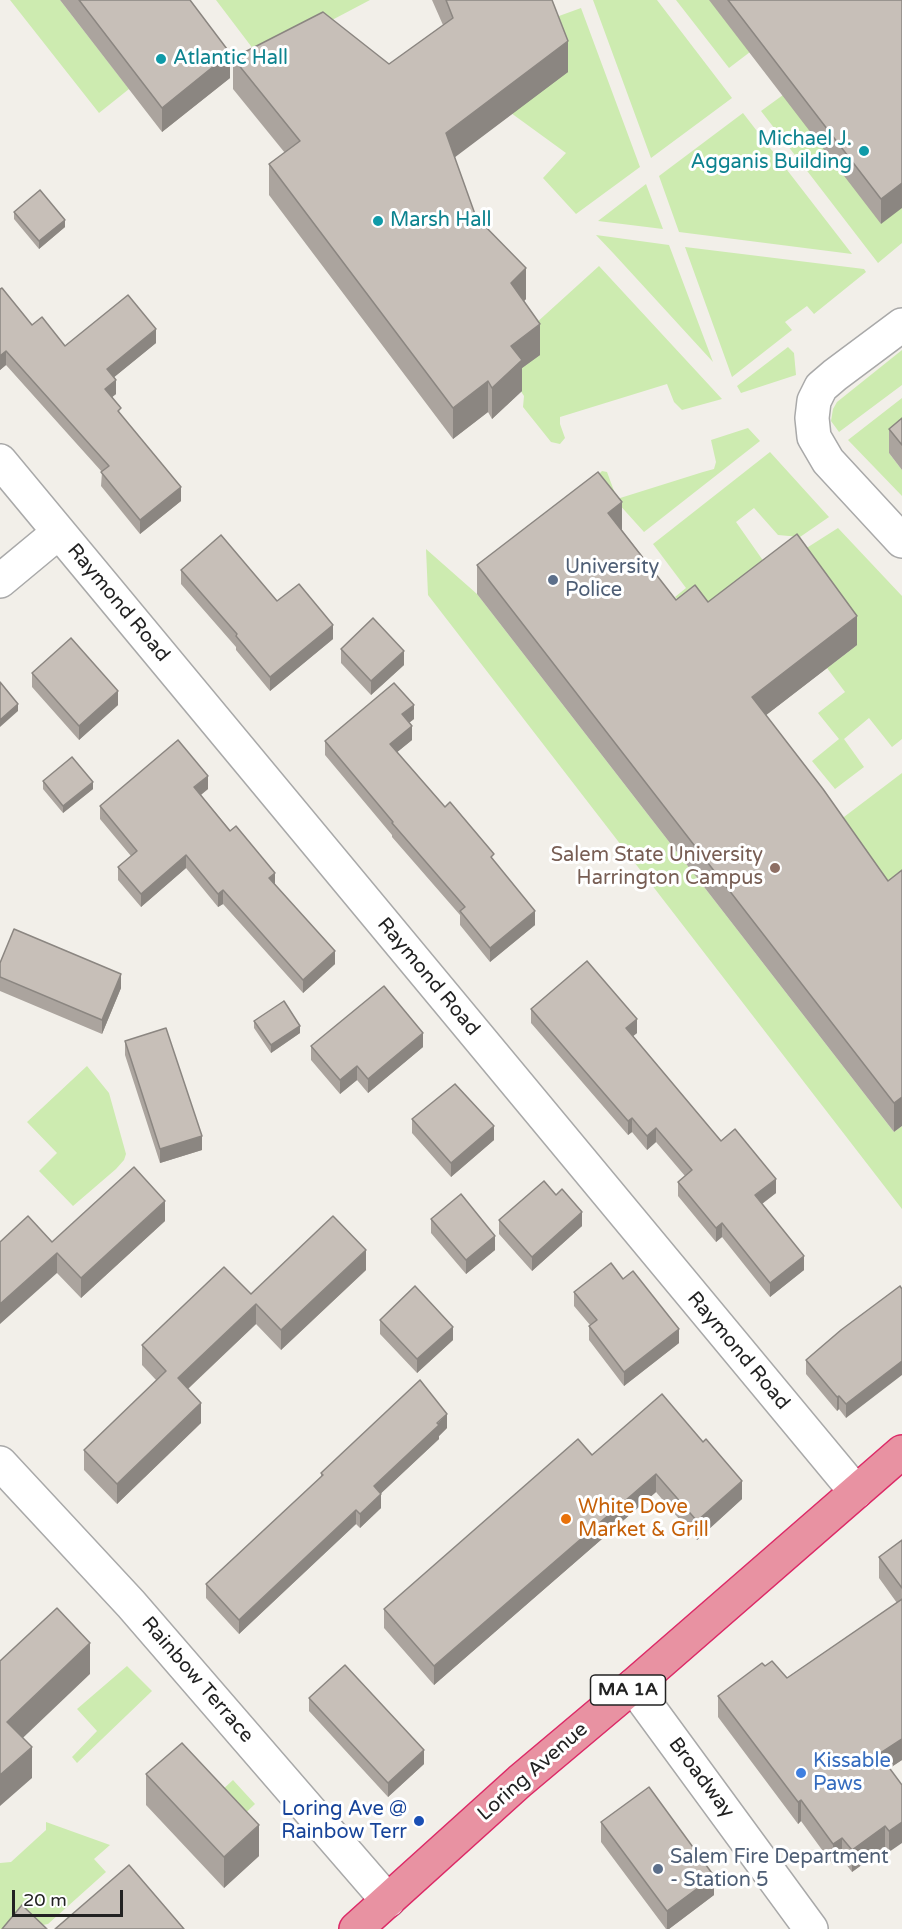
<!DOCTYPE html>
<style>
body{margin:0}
#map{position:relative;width:902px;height:1929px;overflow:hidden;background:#f2efe9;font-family:"Varela Round",sans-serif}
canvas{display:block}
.scale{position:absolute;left:12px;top:1890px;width:111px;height:27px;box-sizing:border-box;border:3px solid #222;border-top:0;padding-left:8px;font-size:18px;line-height:21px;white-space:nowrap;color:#222;-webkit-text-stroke:4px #fff;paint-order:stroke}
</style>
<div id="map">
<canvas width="902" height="1929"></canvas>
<div class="scale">20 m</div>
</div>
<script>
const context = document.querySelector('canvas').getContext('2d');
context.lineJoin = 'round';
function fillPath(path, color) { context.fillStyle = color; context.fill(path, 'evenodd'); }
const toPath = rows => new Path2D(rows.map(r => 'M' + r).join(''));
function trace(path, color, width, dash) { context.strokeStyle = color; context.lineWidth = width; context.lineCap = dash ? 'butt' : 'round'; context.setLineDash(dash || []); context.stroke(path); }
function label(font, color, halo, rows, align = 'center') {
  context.font = font + ' "Varela Round",sans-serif'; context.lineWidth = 6; context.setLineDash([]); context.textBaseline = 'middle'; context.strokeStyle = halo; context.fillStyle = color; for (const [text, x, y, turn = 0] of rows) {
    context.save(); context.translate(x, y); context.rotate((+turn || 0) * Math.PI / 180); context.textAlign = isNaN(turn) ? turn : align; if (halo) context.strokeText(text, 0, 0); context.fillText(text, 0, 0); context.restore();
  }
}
fillPath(toPath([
 [10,0,60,0,129,89,99,113],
 [216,0,370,0,260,58],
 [593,0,657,0,732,98,651,158],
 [676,0,710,0,750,52,729,68],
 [581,8,640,167,576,214,543,178,566,153,511,113,548,20],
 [783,95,902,207,902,243,878,263,761,111],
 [743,113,852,254,679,232,659,176],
 [646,184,663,229,598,221],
 [596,235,669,245,713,362,614,254],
 [685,247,864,269,866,272,814,314,807,306,785,322,792,330,732,377],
 [599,266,722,399,682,410,674,402,667,384,560,417,560,424,565,438,560,444,551,442,523,407,524,396,511,376,535,324],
 [788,347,794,353,796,375,741,393,737,386],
 [902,350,902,385,839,432,831,421,833,409,837,402],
 [902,398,902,443,889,453,902,470,902,496,848,440],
 [748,428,760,441,644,532,617,502,598,475,602,471,607,472,617,499,703,472,714,469,716,462,711,440],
 [770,452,829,517,800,537,778,535,754,508,736,522,776,579,695,614,675,597,686,588,653,544],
 [838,528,902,596,902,739,892,747,869,718,844,739,864,767,835,789,812,761,839,739,818,713,845,692,827,668,857,645,794,556],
 [426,549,477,594,894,1132,902,1126,902,1209,428,595],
 [902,773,902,898,888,910,840,820],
 [87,1066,109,1093,126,1154,124,1160,116,1169,73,1206,39,1171,57,1153,27,1122],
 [127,1666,152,1691,77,1763,72,1757,97,1731,77,1709],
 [233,1780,255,1804,231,1827,209,1802],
 [46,1822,110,1845,94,1859,106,1872,48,1924,21,1929,0,1929,0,1863,11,1862,46,1830]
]), '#cdebb0');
const street = toPath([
 [902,325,835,375,821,387,814,401,812,418,814,437,828,461,902,541],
 [0,461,856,1492],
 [0,581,59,532],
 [0,1463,131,1604,388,1901],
 [633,1686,811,1929]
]);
const highway = toPath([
 [356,1929,520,1781,633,1686,902,1452]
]);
trace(street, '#a9a9a9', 36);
trace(highway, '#dc2a67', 36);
trace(street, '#fff', 33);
trace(highway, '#e892a2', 33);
fillPath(toPath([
 [60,0,190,0,230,78,162,132],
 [432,0,552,0,568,72,454,157,476,217,526,299,524,301,540,355,522,368,522,391,492,419,488,412,453,439,269,195,269,164,285,153,233,89,233,58,389,64,443,25],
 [709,0,902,0,881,224],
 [14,212,65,227,39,249,14,219],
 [0,289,32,325,65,346,156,343,114,377,116,394,112,397,121,415,181,501,140,534,101,486,102,472,6,365,0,370],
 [902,418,902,470,889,453,889,429],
 [622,530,676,600,708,602,857,645,766,715,888,881,902,870,894,1132,477,594,477,565],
 [181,570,277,601,333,639,270,691,236,650,236,647,181,584],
 [341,649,404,665,371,695,341,663],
 [32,673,118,705,79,740,32,687],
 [414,719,409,723,412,740,397,752,445,807,494,862,535,925,490,962,460,925,460,915,392,837,392,835,325,755,325,741],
 [43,781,93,789,63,813,43,789],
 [208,789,201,795,275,884,335,964,303,993,223,904,218,907,186,868,141,907,118,880,118,867,131,856,100,819,100,806],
 [0,963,121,988,102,1034,0,991],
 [531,1009,637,1033,633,1036,721,1141,776,1193,762,1204,804,1270,770,1297,722,1237,716,1242,678,1196,678,1182,685,1176,656,1142,647,1150,632,1132,628,1135,531,1023],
 [254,1021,300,1033,271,1053,254,1028],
 [125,1041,202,1150,160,1163,125,1055],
 [311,1046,423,1047,368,1093,357,1080,340,1094,311,1060],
 [412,1119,494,1140,451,1177,412,1133],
 [431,1219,495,1250,466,1274,431,1233],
 [499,1220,582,1226,532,1271,499,1234],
 [165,1221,81,1298,57,1273,52,1242],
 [366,1270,281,1350,256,1324,188,1389,201,1423,117,1504,84,1470,84,1450,157,1381,142,1365,142,1345,251,1294],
 [623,1279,679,1343,624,1386,589,1340,589,1326,590,1325,574,1306,574,1292],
 [900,1286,846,1418,839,1409,837,1411,806,1374,806,1360],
 [380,1320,453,1340,417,1373,380,1334],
 [447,1428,439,1436,439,1439,381,1493,381,1508,360,1528,356,1524,239,1634,206,1598,206,1584,321,1477,321,1473],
 [592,1455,742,1499,697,1540,656,1492,434,1685,384,1628,384,1609],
 [902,1540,902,1760,890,1768,889,1852,885,1848,852,1872,842,1859,833,1865,801,1821,798,1824,718,1717,718,1696,765,1666,787,1678,897,1603,879,1578,879,1557],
 [309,1698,424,1764,388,1797,309,1711],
 [146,1774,259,1856,224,1888,146,1805],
 [601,1822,714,1895,669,1929,666,1929,601,1842]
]), '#aba49e');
fillPath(toPath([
 [568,41,568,72,446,164,446,133],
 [230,53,230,78,162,132,162,108],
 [902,183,902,208,881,224,881,199],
 [65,220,65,227,39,249,39,241],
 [526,268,526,299,511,314,511,283],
 [540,324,540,355,522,368,522,391,492,419,492,388,511,346],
 [156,329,156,343,107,383,107,369],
 [6,351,6,365,0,370,0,356],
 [116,380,116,394,105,403,105,389],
 [488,381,488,412,453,439,453,408],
 [181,487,181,501,140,534,140,520],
 [622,502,622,531,608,513],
 [857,616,857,645,752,726,752,697],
 [333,625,333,639,270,691,270,677],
 [404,651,404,665,371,695,371,681],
 [118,691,118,705,79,740,79,726],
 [18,704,18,711,0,727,0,720],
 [414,705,414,719,402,728,402,714],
 [412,726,412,740,390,758,390,744],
 [208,776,208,789,194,800,194,787],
 [93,782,93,789,63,813,63,806],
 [186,855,186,868,141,907,141,894],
 [275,873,275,886,269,878],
 [223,890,223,904,218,907,218,894],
 [535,911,535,925,490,962,490,948],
 [335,951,335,964,303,993,303,980],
 [121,974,121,988,102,1034,102,1020],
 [637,1019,637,1033,626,1042,626,1028],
 [300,1026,300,1033,271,1053,271,1045],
 [423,1033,423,1047,368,1093,368,1079],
 [357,1066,357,1080,340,1094,340,1080],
 [902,1097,902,1126,894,1132,894,1103],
 [632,1118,632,1132,628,1135,628,1121],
 [494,1126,494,1140,451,1177,451,1163],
 [656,1128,656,1142,647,1150,647,1136],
 [202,1136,202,1150,160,1163,160,1149],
 [776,1179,776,1193,755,1209,755,1195],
 [165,1201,165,1221,81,1298,81,1278],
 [582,1212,582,1226,532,1271,532,1257],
 [722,1223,722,1237,716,1242,716,1228],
 [495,1236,495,1250,466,1274,466,1260],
 [366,1250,366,1270,281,1350,281,1330],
 [57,1253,57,1273,0,1324,0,1304],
 [804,1256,804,1270,770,1297,770,1283],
 [256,1304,256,1324,178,1398,178,1378],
 [453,1327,453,1340,417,1373,417,1359],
 [679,1329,679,1343,624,1386,624,1372],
 [902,1361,902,1375,846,1418,846,1404],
 [839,1396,839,1409,837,1411,837,1397],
 [201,1403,201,1423,117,1504,117,1484],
 [447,1414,447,1428,439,1436,439,1439,374,1500,374,1486],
 [656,1474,656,1492,434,1685,434,1666],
 [742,1481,742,1499,697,1540,697,1521],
 [381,1494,381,1508,360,1528,360,1514],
 [356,1510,356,1524,239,1634,239,1620],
 [90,1643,90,1674,7,1753,7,1722],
 [902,1739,902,1760,879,1775,879,1754],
 [32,1747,32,1778,0,1806,0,1775],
 [424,1750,424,1764,388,1797,388,1783],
 [801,1800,801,1821,798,1824,798,1802],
 [902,1822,902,1843,889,1852,889,1831],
 [259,1825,259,1856,224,1888,224,1857],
 [885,1826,885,1848,852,1872,852,1850],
 [842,1838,842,1859,833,1865,833,1844],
 [714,1876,714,1895,669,1929,667,1929,667,1911]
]), '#8b8681');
const building = toPath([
 [79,0,190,0,230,53,162,108,79,0],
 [446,0,552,0,568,41,446,133,476,217,526,268,511,283,540,324,511,346,522,360,492,388,488,381,453,408,269,164,300,141,233,58,323,12,389,64,453,18,446,0],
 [728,0,902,0,902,183,881,199,728,0],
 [40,190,65,220,39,241,14,212,40,190],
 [2,288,32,325,42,317,65,346,128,295,156,329,107,369,116,380,105,389,121,408,118,411,181,487,140,520,101,472,109,466,6,351,0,356,0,289,2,288],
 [902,418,902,445,889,429,902,418],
 [598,472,622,502,608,513,676,600,695,585,708,602,797,534,857,616,752,697,823,789,888,881,902,870,902,1097,894,1103,477,565,598,472],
 [221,535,277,601,299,584,333,625,270,677,236,636,237,634,181,570,221,535],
 [373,618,404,651,371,681,341,649,373,618],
 [71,638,118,691,79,726,32,673,71,638],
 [0,682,18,704,0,720,0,682],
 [394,683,414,705,402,714,412,726,390,744,445,807,450,802,494,854,491,857,535,911,490,948,460,911,465,907,392,823,393,822,325,741,394,683],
 [178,740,208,776,194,787,230,831,236,826,275,873,269,878,335,951,303,980,223,890,218,894,186,855,141,894,118,867,137,851,100,806,178,740],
 [72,757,93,782,63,806,43,781,72,757],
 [14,929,121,974,102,1020,0,977,0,963,14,929],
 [587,961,637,1019,626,1028,721,1141,735,1129,776,1179,755,1195,804,1256,770,1283,722,1223,716,1228,678,1182,692,1170,656,1128,647,1136,632,1118,628,1121,531,1009,587,961],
 [384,986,423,1033,368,1079,357,1066,340,1080,311,1046,384,986],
 [284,1001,300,1026,271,1045,254,1021,284,1001],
 [166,1028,202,1136,160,1149,125,1041,166,1028],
 [455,1084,494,1126,451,1163,412,1119,455,1084],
 [134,1167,165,1201,81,1278,57,1253,0,1304,0,1242,28,1216,52,1242,134,1167],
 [544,1181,556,1195,562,1189,582,1212,532,1257,499,1220,544,1181],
 [461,1194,495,1236,466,1260,431,1219,461,1194],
 [333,1216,366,1250,281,1330,256,1304,178,1378,201,1403,117,1484,84,1450,166,1371,142,1345,224,1267,251,1294,333,1216],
 [611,1263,623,1279,633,1271,679,1329,624,1372,589,1326,597,1320,574,1292,611,1263],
 [415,1286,453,1327,417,1359,380,1320,415,1286],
 [900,1286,902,1289,902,1361,846,1404,839,1396,837,1397,806,1360,841,1330,900,1286],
 [420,1380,447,1414,437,1423,439,1425,374,1486,381,1494,360,1514,356,1510,239,1620,206,1584,323,1475,321,1473,420,1380],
 [662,1394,703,1442,706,1439,742,1481,697,1521,656,1474,434,1666,384,1609,578,1439,592,1455,662,1394],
 [902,1540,902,1588,879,1557,902,1540],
 [902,1599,902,1739,879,1754,902,1785,902,1822,889,1831,885,1826,852,1850,842,1838,833,1844,801,1800,798,1802,718,1696,762,1663,765,1666,772,1661,787,1678,902,1599],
 [57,1608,90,1643,7,1722,32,1747,0,1775,0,1661,57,1608],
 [345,1665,424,1750,388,1783,309,1698,345,1665],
 [182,1743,259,1825,224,1857,146,1774,182,1743],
 [649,1787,714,1876,667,1911,601,1822,649,1787],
 [129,1865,184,1929,55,1929,129,1865],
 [22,1905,47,1929,2,1929,22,1905]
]);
fillPath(building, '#c7bfb8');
trace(building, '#8b8681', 1.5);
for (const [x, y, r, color] of [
 [161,59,6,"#0f9aa8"],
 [864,151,6,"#0f9aa8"],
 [378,221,6,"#0f9aa8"],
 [553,580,6,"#5c6f8a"],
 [775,868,6,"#8d6e63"],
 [566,1519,6,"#e8710a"],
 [801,1773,6,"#3f7fe0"],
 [419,1821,6,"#1a4fb4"],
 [658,1869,6,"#5c6f8a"]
]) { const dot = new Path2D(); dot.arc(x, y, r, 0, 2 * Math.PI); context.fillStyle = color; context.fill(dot); trace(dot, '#fff', 2); }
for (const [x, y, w] of [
 [628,1690,75]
]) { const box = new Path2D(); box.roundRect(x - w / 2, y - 15, w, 30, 4.5); context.fillStyle = '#fff'; context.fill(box); trace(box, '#222', 1.5); }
label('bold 18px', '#222', null, [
 ["MA 1A",628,1690]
]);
label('20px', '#0d838f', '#fff', [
 ["Atlantic Hall",173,59],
 ["Michael J.",852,140,"right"],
 ["Agganis Building",852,163,"right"],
 ["Marsh Hall",390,221]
], 'left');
label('20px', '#4e5e75', '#fff', [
 ["University",565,568],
 ["Police",565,591],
 ["Salem Fire Department",670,1858],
 ["- Station 5",670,1881]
], 'left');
label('20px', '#222', '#fff', [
 ["Raymond Road",118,603,50],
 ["Raymond Road",428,977,50],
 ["Raymond Road",738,1351,50],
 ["Rainbow Terrace",197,1680,49],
 ["Loring Avenue",533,1772,-41],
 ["Broadway",701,1778,53]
]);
label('20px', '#785e54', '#fff', [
 ["Salem State University",763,856],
 ["Harrington Campus",763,879]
], 'right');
label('20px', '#c56008', '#fff', [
 ["White Dove",578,1508],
 ["Market & Grill",578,1531]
], 'left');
label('20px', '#366cbe', '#fff', [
 ["Kissable",813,1762],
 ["Paws",813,1785]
], 'left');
label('20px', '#164399', '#fff', [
 ["Loring Ave @",407,1810],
 ["Rainbow Terr",407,1833]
], 'right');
</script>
